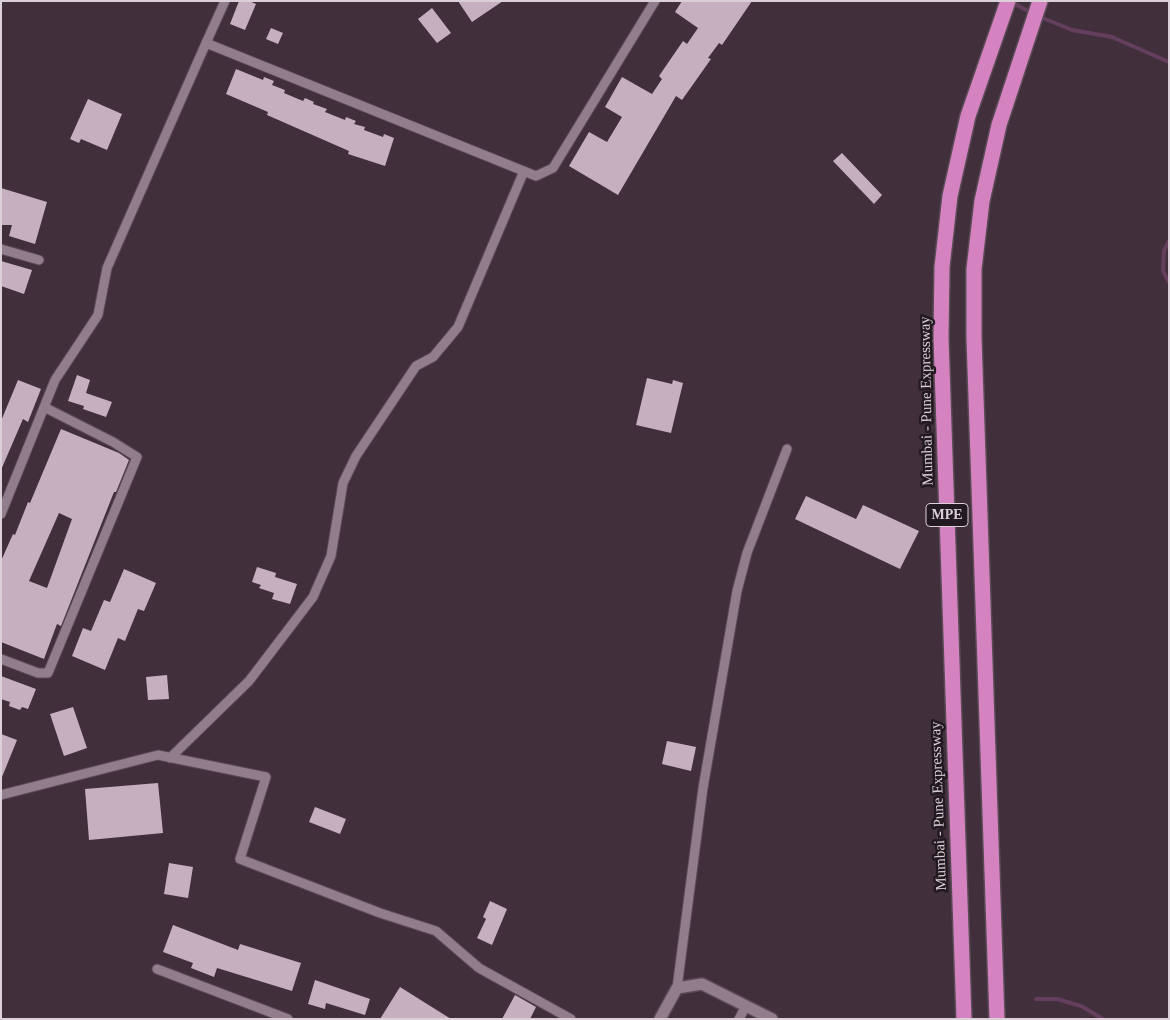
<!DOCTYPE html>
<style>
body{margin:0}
#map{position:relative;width:1170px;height:1020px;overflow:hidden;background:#412f3c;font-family:Georgia,serif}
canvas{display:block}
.frame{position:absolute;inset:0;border:2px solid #dcd0d8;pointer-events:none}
</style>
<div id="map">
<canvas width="1170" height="1020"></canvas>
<div class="frame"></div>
</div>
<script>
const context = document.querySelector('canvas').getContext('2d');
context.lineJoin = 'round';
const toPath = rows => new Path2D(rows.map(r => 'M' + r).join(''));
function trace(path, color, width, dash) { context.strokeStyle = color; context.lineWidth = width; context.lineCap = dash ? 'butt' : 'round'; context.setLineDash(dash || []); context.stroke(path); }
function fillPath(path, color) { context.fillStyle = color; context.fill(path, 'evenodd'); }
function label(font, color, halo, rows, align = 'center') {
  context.font = font + ' Georgia,serif'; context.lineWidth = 5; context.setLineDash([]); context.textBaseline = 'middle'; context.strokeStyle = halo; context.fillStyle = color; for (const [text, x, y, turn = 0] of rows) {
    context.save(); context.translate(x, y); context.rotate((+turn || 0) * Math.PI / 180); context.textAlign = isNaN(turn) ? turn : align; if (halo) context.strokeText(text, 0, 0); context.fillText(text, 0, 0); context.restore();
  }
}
trace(toPath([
 [1011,2,1032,13],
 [1038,16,1072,30,1112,37,1169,62],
 [1169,241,1164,251,1163,271,1169,282],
 [1036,999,1057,999,1081,1006,1103,1019]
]), '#643f5d', 4);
fillPath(toPath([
 [239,1,249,1,256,4,245,30,230,24],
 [458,1,503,1,472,22],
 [682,1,752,1,722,45,719,43,708,58,711,59,682,100,676,96,618,195,569,166,589,132,607,142,622,117,605,107,622,77,652,94,662,79,659,76,683,41,687,44,698,28,675,12],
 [432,8,451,33,437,43,418,19],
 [271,28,283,33,278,44,266,39],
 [236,69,263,80,264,77,274,81,272,85,285,90,284,93,303,101,305,98,314,102,313,104,327,109,325,112,345,120,346,117,356,121,354,124,365,127,364,130,383,137,384,134,394,138,385,166,348,154,349,151,267,115,268,112,226,94],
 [88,99,122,114,107,150,81,139,79,143,70,139],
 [842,153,882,195,874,204,833,161],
 [1,188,47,202,35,244,9,236,12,225,1,225],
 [1,261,32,270,24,294,1,286],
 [77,375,90,380,86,393,112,402,106,417,83,409,84,406,68,401],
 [647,378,672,384,673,380,683,383,671,433,636,425],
 [18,380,41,389,28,422,23,419,1,470,1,421],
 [61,429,119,453,129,460,116,492,114,492,61,626,57,624,44,659,1,642,1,561,13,534,15,535,28,502,30,503],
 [59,513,72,519,47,588,29,581],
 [806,496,856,519,863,505,919,531,900,569,795,519],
 [257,567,276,573,275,577,297,584,290,604,272,599,274,593,259,588,261,585,252,582],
 [124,569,156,583,144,611,138,609,125,641,118,638,105,670,72,656,83,628,91,631,104,600,110,602],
 [167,675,169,699,148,700,146,677],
 [1,676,36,689,28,709,22,707,20,710,9,706,10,702,1,699],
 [73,707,87,748,64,756,50,714],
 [1,734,17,740,2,777,1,777],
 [667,741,696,747,691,771,662,764],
 [158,783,163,833,89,840,85,789],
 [315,807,346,819,340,834,309,822],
 [169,863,193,867,188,898,164,894],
 [490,901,507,909,492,945,477,938,486,919,483,917],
 [173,925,238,950,240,944,301,963,292,991,217,968,214,977,191,968,193,963,163,952],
 [315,980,370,999,365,1015,326,1003,325,1009,308,1004],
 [400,987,451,1019,380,1019],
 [515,995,536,1007,530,1019,502,1019]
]), '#c6b0c0');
const minor = toPath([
 [206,43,225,1],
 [1,249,39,260],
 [1,514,55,380,98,315,107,268,206,43,536,176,553,168,655,1],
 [1,659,38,673,48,673,137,457,113,442,44,407],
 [170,758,249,681,313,597,331,556,343,483,356,456,416,366,433,357,458,327,524,171],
 [1,795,158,755,266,777,240,859,380,913,436,931,479,968,571,1019],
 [157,969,288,1019],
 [677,988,703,788,737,591,747,553,787,449],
 [739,1019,746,1006]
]);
const tertiary = toPath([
 [660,1019,677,988,702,984,772,1019]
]);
const motorway = toPath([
 [964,1019,941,338,942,267,950,196,968,116,1008,1],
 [997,1019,974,338,974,269,982,201,999,125,1040,1]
]);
trace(minor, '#5a4b56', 11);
trace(tertiary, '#5a4b56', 14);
trace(motorway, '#5a4b56', 18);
trace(minor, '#927d8c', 9);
trace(tertiary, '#927d8c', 11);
trace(motorway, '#d483c0', 15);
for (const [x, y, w] of [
 [947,515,42]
]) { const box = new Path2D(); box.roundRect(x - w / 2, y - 11.5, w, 23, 4); context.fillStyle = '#221a20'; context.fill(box); trace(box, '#dcd0d8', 1); }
label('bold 14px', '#dcd0d8', null, [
 ["MPE",947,515]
]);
label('15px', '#dcd0d8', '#221a20', [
 ["Mumbai - Pune Expressway",927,401,-91],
 ["Mumbai - Pune Expressway",939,806,-92]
]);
</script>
